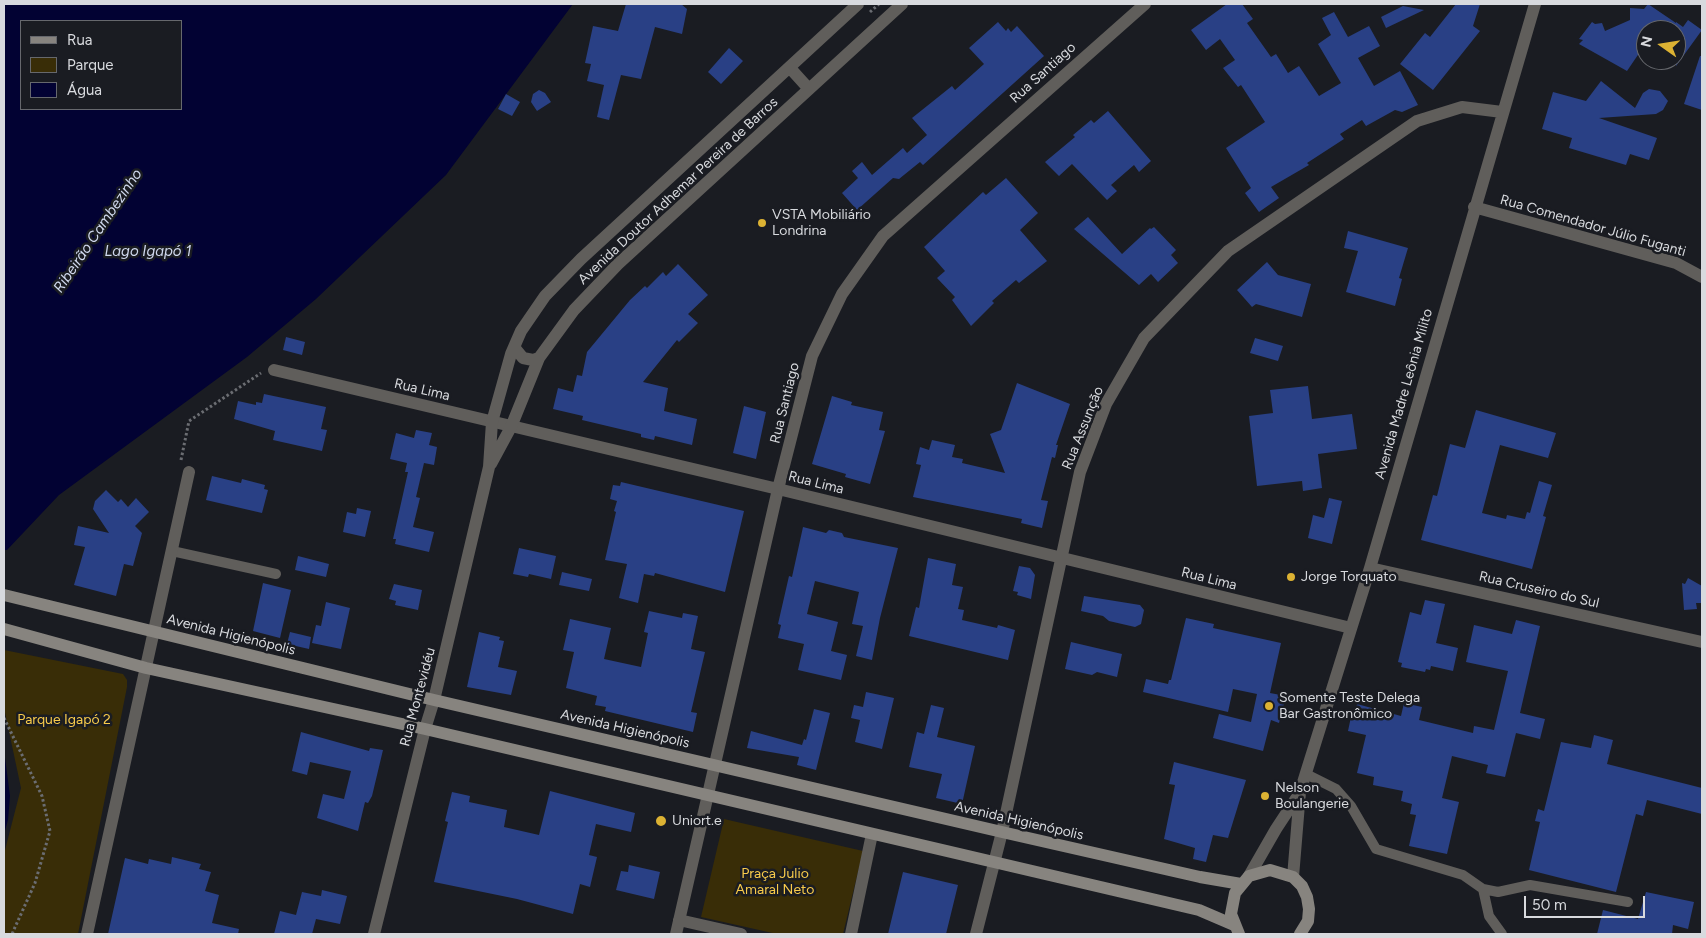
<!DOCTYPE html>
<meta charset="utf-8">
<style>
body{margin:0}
#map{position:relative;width:1706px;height:938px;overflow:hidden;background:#1a1c22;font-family:Figtree,sans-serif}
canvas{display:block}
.frame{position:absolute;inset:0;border:5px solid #d8dade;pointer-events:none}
.legend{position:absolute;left:20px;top:20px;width:162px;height:90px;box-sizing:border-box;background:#1a1c22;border:1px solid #66686d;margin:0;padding:6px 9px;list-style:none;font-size:15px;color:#d8dade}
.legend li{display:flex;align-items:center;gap:10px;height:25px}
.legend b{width:25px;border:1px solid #66686d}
.north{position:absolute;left:1636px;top:20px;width:50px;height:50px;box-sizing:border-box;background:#1a1c22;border:1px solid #66686d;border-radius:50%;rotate:283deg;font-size:14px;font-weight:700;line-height:20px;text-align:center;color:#d8dade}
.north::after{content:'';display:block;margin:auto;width:18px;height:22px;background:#dcb233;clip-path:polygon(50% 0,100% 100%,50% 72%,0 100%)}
.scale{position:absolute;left:1524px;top:896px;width:121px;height:22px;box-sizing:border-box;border:2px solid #d8dade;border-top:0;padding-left:6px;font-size:15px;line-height:18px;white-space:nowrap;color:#d8dade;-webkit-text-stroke:4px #1a1c22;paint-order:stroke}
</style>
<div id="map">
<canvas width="1706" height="938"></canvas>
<div class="frame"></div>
<ul class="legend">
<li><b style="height:6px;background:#87847f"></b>Rua</li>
<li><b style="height:14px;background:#392d07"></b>Parque</li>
<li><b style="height:14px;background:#020233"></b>Água</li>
</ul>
<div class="north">N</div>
<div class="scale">50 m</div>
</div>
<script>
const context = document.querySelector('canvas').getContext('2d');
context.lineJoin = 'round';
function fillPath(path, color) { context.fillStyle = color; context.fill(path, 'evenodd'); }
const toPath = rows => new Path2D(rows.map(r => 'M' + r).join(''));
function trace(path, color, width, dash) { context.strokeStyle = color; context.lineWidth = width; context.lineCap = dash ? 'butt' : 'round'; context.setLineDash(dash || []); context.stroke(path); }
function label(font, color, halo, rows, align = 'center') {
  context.font = font + ' Figtree,sans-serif'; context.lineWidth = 5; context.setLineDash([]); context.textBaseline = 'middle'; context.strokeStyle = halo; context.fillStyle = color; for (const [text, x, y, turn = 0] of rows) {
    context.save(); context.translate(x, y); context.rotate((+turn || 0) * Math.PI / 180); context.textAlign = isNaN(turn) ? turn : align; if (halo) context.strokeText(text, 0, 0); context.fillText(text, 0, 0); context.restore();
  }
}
fillPath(toPath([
 [4,650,123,674,127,680,127,687,78,934,4,934,4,854,21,788,4,708],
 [724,819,863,851,843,934,777,934,701,917]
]), '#392d07');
fillPath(toPath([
 [4,4,573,4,446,175,316,299,247,357,59,495,7,550,4,550],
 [21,21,181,21,181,109,21,109],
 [4,750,10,796,8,820,4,834]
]), '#020233');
fillPath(toPath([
 [626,4,681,4,687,9,682,34,655,27,641,79,621,75,609,120,597,117,604,85,587,81,591,64,585,63,593,26,618,31],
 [1227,4,1242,4,1253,19,1247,23,1271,57,1276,54,1288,73,1299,66,1319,96,1341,83,1318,44,1331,35,1322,18,1334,12,1348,37,1369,26,1380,46,1358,58,1374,86,1400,71,1418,105,1402,112,1395,110,1366,126,1362,120,1340,134,1344,139,1307,163,1309,165,1271,187,1279,198,1259,212,1245,193,1251,188,1226,148,1265,122,1241,85,1238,87,1223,68,1235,60,1220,39,1206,50,1191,30],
 [1456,4,1480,4,1473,26,1480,31,1433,90,1400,64,1425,33,1430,37],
 [1648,4,1676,23,1676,22,1683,27,1688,20,1702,30,1676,66,1676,30,1646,30,1646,43,1627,71,1579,44,1583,40,1579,39,1592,22,1595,24,1602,23,1605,31,1630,20,1630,8,1644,9],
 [1403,6,1424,10,1386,28,1381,17],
 [998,22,1006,31,1008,28,1011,32,1017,26,1044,56,923,165,920,162,899,179,893,178,857,210,842,193,858,178,852,171,862,162,872,175,903,148,907,153,927,135,912,118,952,86,955,90,984,64,969,48],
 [729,48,743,61,721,84,708,72],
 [1700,56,1702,56,1702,110,1684,104],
 [1601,81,1635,108,1643,93,1649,89,1660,91,1668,101,1663,110,1656,114,1599,118,1657,138,1649,160,1630,154,1626,165,1569,148,1572,138,1542,129,1553,92,1586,101],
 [539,90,545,93,551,102,537,111,531,102,533,94],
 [506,94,520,102,512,116,498,109],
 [1108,111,1151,161,1139,172,1134,165,1111,185,1117,191,1107,200,1072,164,1059,176,1045,162,1075,137,1073,135,1091,120,1094,123],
 [1006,178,1038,213,1020,230,1047,261,1019,283,1016,280,992,301,994,303,971,326,952,300,955,297,937,278,945,271,924,247,983,192,986,195],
 [1088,217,1122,254,1150,228,1151,229,1154,227,1176,250,1171,255,1178,263,1158,282,1151,274,1139,285,1074,229],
 [1348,231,1408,248,1399,278,1402,279,1395,306,1346,292,1358,251,1344,248],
 [1267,262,1278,275,1311,284,1302,317,1256,304,1252,307,1237,290],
 [678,264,708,295,688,314,698,323,679,342,677,340,643,382,668,388,664,411,697,419,692,445,655,436,654,440,641,437,641,434,582,420,583,416,553,409,558,388,573,392,577,375,582,376,587,352,630,300,645,286,647,288,663,272,666,276],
 [286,337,305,342,302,355,283,350],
 [1255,338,1283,346,1278,361,1250,353],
 [1017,383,1070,404,1056,445,1058,445,1055,458,1052,457,1041,500,1048,501,1042,528,1021,523,1022,519,913,497,921,465,916,464,920,447,929,450,932,440,955,445,952,457,963,459,962,463,1005,473,990,434,1001,430],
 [1308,386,1312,419,1352,414,1357,449,1318,454,1322,488,1303,491,1302,481,1257,486,1249,416,1273,413,1270,390],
 [264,394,326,407,321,429,327,430,322,451,273,440,275,431,234,419,238,401,256,405,256,402,262,403],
 [832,396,852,402,851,405,883,412,879,430,885,431,870,484,845,477,846,474,812,464],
 [744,406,766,412,756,459,733,453],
 [1476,410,1556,433,1548,458,1500,445,1482,513,1506,519,1507,515,1525,519,1527,512,1530,513,1539,481,1552,485,1543,516,1546,517,1532,569,1421,540,1433,495,1437,496,1450,444,1465,448],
 [416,430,432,433,429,445,437,447,434,465,424,463,416,497,420,498,413,527,434,532,429,552,395,544,396,539,393,539,408,472,405,472,407,463,390,459,396,433,414,438],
 [212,476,241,483,242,479,265,485,264,489,268,490,262,513,206,500],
 [621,482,744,511,725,592,655,573,654,576,644,574,638,603,619,598,627,564,605,560,616,512,614,511,617,501,610,499,613,485,620,486],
 [106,490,118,502,121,499,128,507,136,498,149,512,135,526,142,533,133,566,124,564,116,596,74,585,85,547,74,545,78,526,109,533,93,509,95,501],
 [1329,498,1342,501,1332,544,1308,538,1313,515,1324,518],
 [357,508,371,511,365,537,343,532,347,512,356,514],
 [803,527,826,533,829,530,842,533,844,537,898,548,880,618,872,660,856,656,863,626,852,624,859,592,815,581,807,614,838,622,831,651,847,655,841,680,798,670,804,644,778,638,781,625,778,624,789,576,792,577],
 [519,548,556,556,551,579,529,574,528,577,513,574],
 [298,556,329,564,326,577,295,570],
 [928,558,956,564,952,585,963,587,958,609,964,610,962,620,997,628,998,625,1015,630,1008,660,909,636,916,607,919,608],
 [1019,566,1030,568,1035,575,1031,599,1017,595,1018,592,1013,591],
 [562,572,592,579,589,591,559,585],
 [1688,578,1702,586,1702,603,1696,603,1697,609,1684,610,1682,583,1685,584],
 [263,583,291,590,280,638,253,631],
 [394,584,422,590,418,610,395,605,396,601,389,599],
 [1084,596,1140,605,1144,610,1141,624,1135,627,1109,621,1103,616,1081,611],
 [1425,600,1445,604,1436,643,1458,648,1453,671,1431,666,1430,670,1426,669,1425,672,1401,667,1402,663,1398,662,1410,612,1421,615],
 [326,602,350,608,341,649,312,643,316,625,321,626],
 [649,611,682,618,683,613,698,616,691,649,705,652,691,712,697,713,693,732,605,711,606,707,595,705,597,696,566,688,574,652,563,650,570,619,611,628,604,659,641,667,648,633,644,632],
 [1186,618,1214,624,1213,628,1281,643,1270,693,1286,696,1279,723,1271,720,1263,751,1213,738,1219,714,1251,722,1257,694,1233,689,1228,712,1143,692,1146,679,1168,684,1169,680,1171,680],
 [1516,620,1540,626,1520,713,1545,719,1540,739,1516,733,1505,777,1486,773,1488,765,1452,756,1442,798,1459,802,1447,854,1409,846,1416,815,1410,814,1412,804,1401,801,1403,791,1373,785,1374,777,1357,773,1366,735,1348,731,1352,712,1355,713,1357,704,1401,716,1404,703,1422,707,1419,720,1473,733,1474,726,1494,730,1508,671,1466,662,1474,625,1512,634],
 [290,632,311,637,309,649,287,644],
 [479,632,500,637,499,640,504,641,498,667,517,671,511,695,467,687],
 [1071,642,1122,654,1117,677,1097,672,1092,675,1065,669],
 [866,692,894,698,882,749,855,742,860,720,851,718,854,705,863,707],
 [931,705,944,708,937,737,975,746,962,804,936,798,942,774,909,767,917,732,924,734],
 [814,709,830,713,816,770,797,765,799,757,747,748,751,731,802,745,804,739,806,740],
 [301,732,369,751,370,748,383,750,372,796,368,803,365,802,358,831,317,818,323,794,344,799,351,771,310,762,307,775,292,771],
 [1594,735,1613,740,1607,764,1702,788,1702,814,1647,800,1643,816,1636,814,1616,892,1529,870,1540,822,1535,821,1538,809,1544,811,1561,742,1591,748],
 [1174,762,1246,780,1228,838,1213,835,1206,862,1193,859,1195,848,1164,839,1175,785,1169,784],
 [550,791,635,813,631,832,596,824,589,855,597,857,590,887,580,884,573,914,517,899,434,882,448,822,445,821,452,792,470,796,469,802,507,810,504,827,539,835],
 [172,857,201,864,199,869,211,872,205,891,219,895,212,923,239,929,238,934,108,934,125,858,148,864,149,859,171,864],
 [629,865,660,872,654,899,616,890,621,871,628,872],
 [903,872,958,885,946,934,888,934],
 [322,890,347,896,340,924,316,919,312,934,274,934,280,911,296,915,302,892,321,896],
 [1646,892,1694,902,1688,929,1673,925,1672,934,1597,934,1603,910,1638,919]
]), '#294085');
trace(toPath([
 [870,12,879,4],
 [181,460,189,421,261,373],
 [4,718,42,796,50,831,35,883,12,934]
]), '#6b6d72', 3, [2.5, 2.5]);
trace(toPath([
 [172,551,276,574],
 [1306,774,1336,789,1351,806,1376,849,1463,875,1483,889,1498,892,1530,885,1628,902],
 [1483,889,1489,916,1502,934]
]), '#605e5b', 10);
trace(toPath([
 [1474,207,1676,263,1702,277],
 [274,370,778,489,1351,628],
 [1370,568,1702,642],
 [1249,876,1276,829,1299,794],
 [1293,877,1300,792,1370,568,1535,4],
 [679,920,741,934],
 [87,934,189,472],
 [676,934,778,489,812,356,842,294,883,236,1145,4],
 [851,934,872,834],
 [976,934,1002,832,1080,472,1106,404,1144,338,1228,251,1417,121,1462,107,1502,112]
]), '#605e5b', 12);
trace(toPath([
 [790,68,809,89],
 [514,347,523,358,533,360,539,358],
 [491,464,511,427,539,358,574,310,618,264,902,4],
 [374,934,425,729,434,700,489,467,492,422,511,354,521,331,545,296,581,259,858,4]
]), '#605e5b', 12);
trace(toPath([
 [4,595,434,700,1002,832,1200,877,1241,884],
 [4,629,146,668,425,729,1199,910,1234,925],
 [1239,934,1231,914,1235,893,1249,876,1270,870,1293,877,1302,886,1307,897,1309,909,1308,921,1300,934]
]), '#87847f', 12);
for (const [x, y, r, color] of [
 [762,223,5,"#dcb233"],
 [1291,577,5,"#dcb233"],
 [1269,706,5,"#dcb233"],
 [1265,796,5,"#dcb233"],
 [661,821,6,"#dcb233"]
]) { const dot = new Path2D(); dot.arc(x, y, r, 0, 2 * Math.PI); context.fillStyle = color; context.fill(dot); trace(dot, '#1a1c22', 2); }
label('14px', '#d8dade', '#1a1c22', [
 ["Rua Santiago",1043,73,-42],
 ["Avenida Doutor Adhemar Pereira de Barros",678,191,-43],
 ["Rua Comendador Júlio Fuganti",1593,226,16],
 ["Rua Lima",422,390,13],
 ["Avenida Madre Leônia Milito",1404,394,-74],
 ["Rua Santiago",785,403,-76],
 ["Rua Assunção",1083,428,-68],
 ["Rua Lima",816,483,14],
 ["Rua Lima",1209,579,14],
 ["Rua Cruseiro do Sul",1539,590,13],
 ["Avenida Higienópolis",231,635,14],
 ["Rua Montevidéu",418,697,-75],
 ["Avenida Higienópolis",625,729,13],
 ["Avenida Higienópolis",1019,821,13]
]);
label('14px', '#d8dade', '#1a1c22', [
 ["VSTA Mobiliário",772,215],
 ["Londrina",772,231],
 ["Jorge Torquato",1301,577],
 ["Somente Teste Delega",1279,698],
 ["Bar Gastronômico",1279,714],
 ["Nelson",1275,788],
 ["Boulangerie",1275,804],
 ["Uniort.e",672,821]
], 'left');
label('14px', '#f8cb4b', '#1a1c22', [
 ["Parque Igapó 2",64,720],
 ["Praça Julio",775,874],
 ["Amaral Neto",775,890]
]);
label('italic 15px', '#d0d9ee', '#1a1c22', [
 ["Ribeirão Cambezinho",98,231,-56],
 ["Lago Igapó 1",148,252]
]);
</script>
